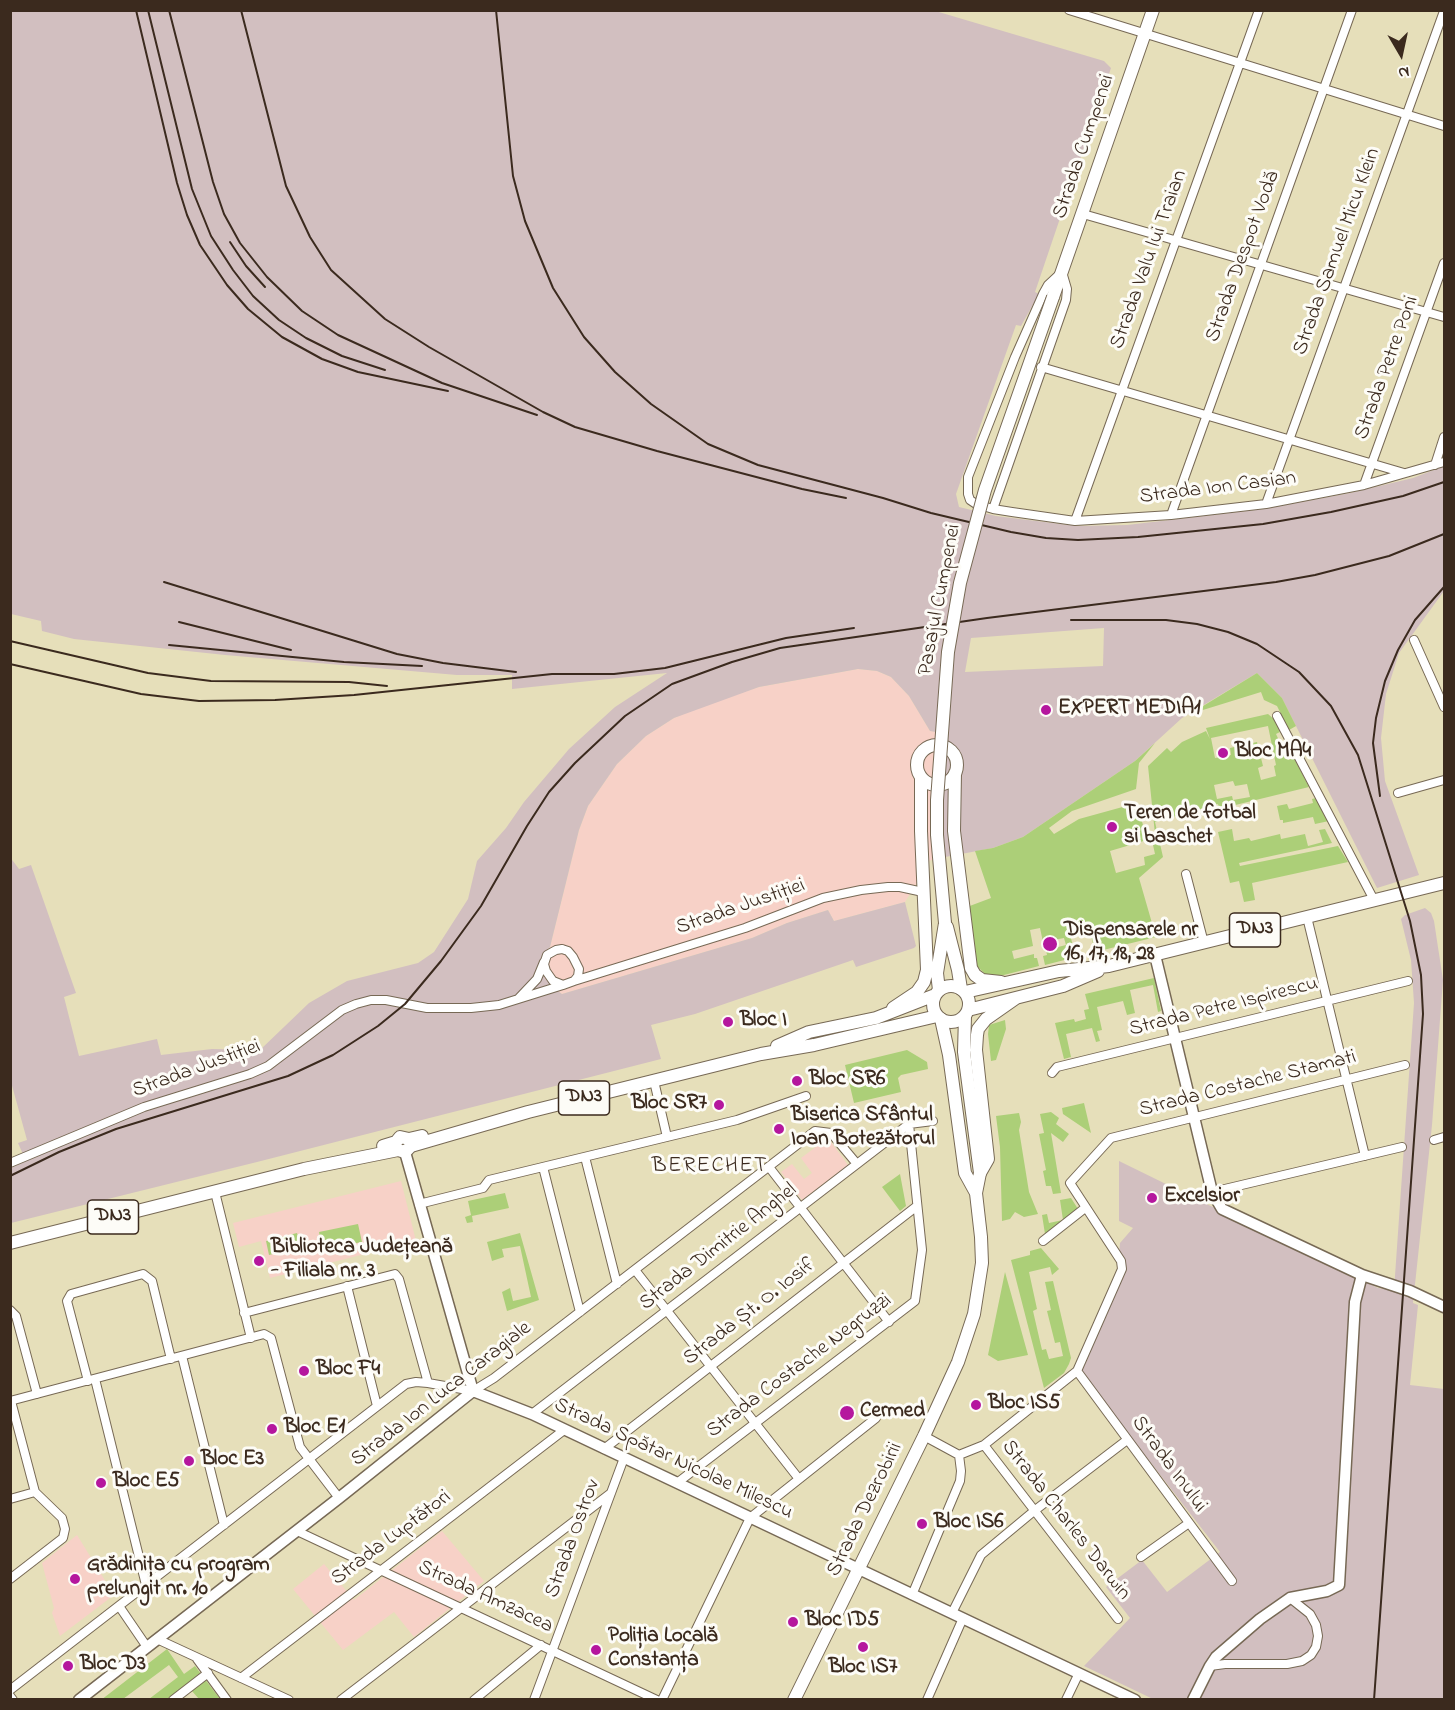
<!DOCTYPE html>
<meta charset="utf-8">
<style>
body{margin:0}
#map{position:relative;width:1455px;height:1710px;overflow:hidden;background:#e6dfba;font-family:"Indie Flower",sans-serif}
canvas{display:block}
.frame{position:absolute;inset:0;border:12px solid #3b2a1e;pointer-events:none}
.north{position:absolute;left:1371px;top:24px;width:60px;height:60px;-webkit-text-stroke:4px #fdfcf7;paint-order:stroke;rotate:171deg;font-size:16px;font-weight:700;line-height:24px;text-align:center;color:#3b2a1e}
.north::after{content:'';display:block;margin:auto;width:21px;height:27px;background:#3b2a1e;clip-path:polygon(50% 0,100% 100%,50% 72%,0 100%)}
</style>
<div id="map">
<canvas width="1455" height="1710"></canvas>
<div class="frame"></div>
<div class="north">N</div>
</div>
<script>
const context = document.querySelector('canvas').getContext('2d');
context.lineJoin = 'round';
function fillPath(path, color) { context.fillStyle = color; context.fill(path, 'evenodd'); }
const toPath = rows => new Path2D(rows.map(r => 'M' + r).join(''));
function trace(path, color, width, dash) { context.strokeStyle = color; context.lineWidth = width; context.lineCap = dash ? 'butt' : 'round'; context.setLineDash(dash || []); context.stroke(path); }
function label(font, color, halo, rows, align = 'center') {
  context.font = font + ' "Indie Flower",sans-serif'; context.lineWidth = 6; context.setLineDash([]); context.textBaseline = 'middle'; context.strokeStyle = halo; context.fillStyle = color; for (const [text, x, y, turn = 0] of rows) {
    context.save(); context.translate(x, y); context.rotate((+turn || 0) * Math.PI / 180); context.textAlign = isNaN(turn) ? turn : align; if (halo) context.strokeText(text, 0, 0); context.fillText(text, 0, 0); context.restore();
  }
}
fillPath(toPath([
 [858,669,877,671,891,677,909,696,930,731,941,732,940,858,920,863,918,881,905,902,834,921,828,910,787,923,752,938,562,994,552,987,544,978,540,968,542,955,550,947,579,830,588,806,617,764,646,736,674,718,707,704,759,687],
 [828,1138,848,1165,802,1200,781,1172,792,1164,804,1179,812,1173,801,1158],
 [401,1181,416,1241,270,1278,261,1241,239,1247,233,1223],
 [442,1531,484,1581,414,1637,394,1612,343,1650,293,1589,324,1564,354,1600],
 [77,1535,114,1595,60,1636,52,1613,54,1608,42,1563]
]), '#f7d1c7');
fillPath(toPath([
 [932,10,1104,61,1111,68,1035,292,1039,294,1021,326,1016,325,956,494,959,507,996,516,1077,526,1127,525,1264,509,1350,493,1413,478,1444,466,1444,591,1399,653,1386,694,1381,738,1385,781,1419,875,1377,888,1282,698,1257,673,1182,718,1135,761,1023,837,993,848,940,858,941,733,930,731,909,696,891,677,877,671,858,669,759,687,674,718,646,736,617,764,588,806,579,830,550,947,542,955,540,968,544,977,552,987,562,994,752,938,787,923,828,910,834,921,905,902,916,946,914,948,856,967,853,960,695,1014,651,1025,661,1059,257,1162,11,1223,11,1168,26,1161,18,1143,27,1140,11,1082,10,857,19,869,31,865,76,993,64,997,79,1056,157,1039,161,1055,212,1049,260,1050,309,1003,347,981,418,963,434,952,468,899,477,861,506,828,524,802,569,749,615,707,667,673,512,689,512,675,457,675,225,655,74,639,42,631,41,621,11,614,11,11],
 [1104,628,1103,666,965,672,971,638],
 [1425,908,1431,913,1434,921,1443,980,1432,1125,1413,1303,1418,1305,1410,1385,1444,1389,1444,1699,1153,1699,1084,1666,1130,1618,1106,1587,1142,1560,1167,1592,1220,1552,1077,1368,1118,1266,1120,1243,1133,1228,1119,1221,1119,1161,1378,1288,1394,1290,1414,1003,1411,960,1401,919,1405,915]
]), '#d2bfc0');
fillPath(toPath([
 [1257,673,1282,698,1296,726,1289,730,1277,706,1264,700,1261,692,1190,714],
 [1268,714,1275,720,1280,732,1276,734,1288,760,1294,758,1309,787,1219,809,1218,804,1155,822,1163,857,1139,878,1156,937,1095,952,1088,923,1069,931,1076,957,1045,965,1043,956,1047,955,1046,950,1066,945,1064,938,1043,942,1040,928,1030,930,1033,946,1012,951,1014,959,1034,954,1034,958,1037,958,1039,966,1004,975,986,975,977,966,967,907,991,898,975,851,993,848,1023,837,1135,761,1155,743,1139,763,1136,789,1072,811,1049,828,1054,834,1079,819,1137,803,1147,840,1110,851,1116,873,1145,865,1144,857,1155,854,1153,845,1156,844,1148,766,1167,748,1171,752,1182,742,1206,731,1210,739,1206,728],
 [1268,726,1276,765,1274,766,1276,776,1261,780,1258,768,1263,766,1257,742,1230,748,1231,755,1215,758,1211,738],
 [1233,781,1235,786,1247,784,1250,797,1233,800,1232,796,1217,799,1214,785],
 [1316,798,1329,821,1315,824,1313,817,1283,823,1283,820,1280,820,1277,806,1287,804,1289,809,1313,803,1312,799],
 [1232,829,1234,841,1249,838,1251,841,1280,834,1281,839,1305,834,1308,846,1323,842,1319,830,1325,829,1332,843,1239,863,1240,866,1338,846,1348,862,1252,883,1255,900,1244,902,1239,881,1230,883,1218,832],
 [1154,978,1161,1011,1158,1012,1153,985,1130,990,1135,1013,1127,1015,1123,1001,1097,1007,1102,1030,1097,1031,1100,1041,1096,1042,1092,1028,1066,1034,1071,1057,1064,1059,1055,1023,1074,1019,1075,1022,1086,1019,1084,1010,1089,1009,1085,994],
 [1005,1020,1006,1029,996,1060,991,1061,988,1034,989,1025],
 [907,1050,927,1062,928,1069,901,1075,898,1078,901,1092,854,1103,845,1065],
 [1084,1103,1091,1133,1063,1114,1062,1108],
 [1051,1112,1059,1118,1056,1124,1069,1134,1063,1142,1051,1133,1061,1193,1053,1194,1051,1186,1046,1186,1043,1171,1046,1170,1039,1134,1044,1133,1040,1114],
 [1019,1113,1021,1122,1019,1130,1029,1192,1038,1214,1024,1217,1015,1212,1010,1219,1002,1221,1000,1147,996,1116],
 [900,1174,906,1206,900,1211,882,1187],
 [505,1193,509,1208,472,1216,473,1222,467,1223,465,1217,471,1215,468,1201],
 [1071,1198,1078,1209,1064,1220,1045,1234,1042,1215,1047,1214,1049,1223,1063,1220,1060,1200],
 [358,1224,362,1242,322,1250,319,1232],
 [297,1233,301,1247,269,1255,266,1241],
 [520,1233,539,1300,507,1311,502,1292,510,1288,513,1301,531,1297,520,1246,502,1249,504,1257,492,1261,487,1242],
 [1041,1248,1059,1269,1052,1275,1050,1267,1029,1272,1037,1309,1033,1311,1042,1350,1046,1349,1049,1359,1063,1356,1060,1342,1055,1343,1047,1311,1051,1310,1045,1282,1053,1281,1071,1358,1069,1364,1064,1373,1044,1388,1011,1260,1030,1255,1030,1251],
 [1005,1272,1028,1355,998,1361,988,1355],
 [167,1649,184,1674,195,1666,220,1699,199,1699,191,1690,179,1699,149,1699,178,1677,169,1665,123,1699,101,1700]
]), '#accf78');
const minor = toPath([
 [1069,10,1444,126],
 [1083,214,1444,317],
 [1041,367,1404,473],
 [1435,465,1444,437],
 [1364,485,1444,263],
 [1266,504,1444,11],
 [993,509,1066,300,1067,289,1062,272,1048,285,1043,294,1015,357,968,477,968,494,970,500,976,504,993,509,1012,512,1075,521,1171,515,1266,504,1364,485,1444,462],
 [1171,515,1352,10],
 [1075,521,1259,10],
 [1414,640,1444,707],
 [1277,716,1374,900],
 [1398,793,1444,780],
 [1186,874,1204,943],
 [1307,917,1365,1156],
 [562,949,568,951,573,957,579,969,578,976,574,981,563,985,553,981,546,971,544,964,547,955,556,950,562,949],
 [574,981,745,928,823,898,861,890,888,887,900,887,923,892],
 [519,998,537,979,544,962],
 [1052,1073,1057,1067,1408,981],
 [654,1081,667,1137],
 [1434,1140,1444,1137],
 [585,1157,617,1284],
 [10,1163,144,1107,250,1074,268,1066,342,1010,356,1004,371,1000,386,1000,427,1008,471,1008,499,1005,563,985],
 [543,1167,580,1312],
 [769,1167,889,1322],
 [215,1192,251,1338],
 [1212,1192,1402,1147],
 [419,1204,483,1188,489,1180,737,1120,806,1096],
 [1043,1241,1085,1208],
 [635,1270,799,1479],
 [347,1286,377,1406],
 [10,1310,16,1316,37,1394],
 [244,1313,395,1274,399,1279,428,1383],
 [182,1356,224,1525],
 [1077,1371,1232,1581],
 [95,1379,146,1585],
 [88,1381,67,1301,71,1294,143,1274,152,1281,171,1359],
 [10,1401,264,1334,271,1338,300,1447,339,1498],
 [532,1414,909,1124,933,1121],
 [924,1436,959,1455],
 [984,1445,1118,1619],
 [604,1449,917,1206],
 [959,1455,984,1445,1077,1371,1122,1269,1121,1261,1070,1183,1111,1138,1405,1065],
 [677,1483,915,1301,922,1250,909,1124],
 [10,1499,35,1492],
 [297,1531,657,1700],
 [1141,1557,1189,1523],
 [10,1579,63,1538,65,1529,62,1518,35,1492,11,1401],
 [912,1595,960,1481,961,1471,959,1455],
 [119,1606,147,1647],
 [952,1613,981,1555,1034,1511,1127,1440],
 [157,1639,289,1700],
 [197,1659,227,1700],
 [1210,1666,1225,1664,1287,1664,1302,1661,1311,1655,1316,1647,1318,1636,1316,1625,1310,1614,1290,1598],
 [241,1678,564,1430],
 [10,1690,406,1384,416,1382,428,1383,473,1391,494,1378,815,1131,831,1133,857,1164],
 [10,1696,13,1700],
 [173,1700,208,1673],
 [341,1700,611,1493],
 [474,1700,541,1645],
 [534,1700,624,1458],
 [662,1700,750,1518,876,1418],
 [927,1700,963,1618],
 [1066,1700,1079,1673]
]);
const tertiary = toPath([
 [1155,955,1212,1192,1222,1209,1362,1275,1410,1291,1444,1307],
 [405,1152,473,1391,532,1414,1135,1700],
 [79,1700,339,1498,473,1391],
 [1193,1700,1210,1666,1216,1657,1260,1619,1290,1598,1327,1591,1339,1585,1355,1302,1362,1275]
]);
const secondary = toPath([
 [1053,297,1153,10],
 '917 765a20 20 0 1 1 40 0a20 20 0 1 1-40 0Z',
 [955,773,954,831,971,968,975,975,982,980,1001,982],
 [947,927,958,970,961,989],
 [939,990,937,973,945,923],
 [893,1008,917,992,924,982,927,970,921,831,921,777],
 [941,1019,949,1055,965,1173,976,1193],
 [794,1700,924,1436,958,1362,974,1314,982,1263,981,1237,976,1193,980,1173,964,1052,965,1016]
]);
const primary = toPath([
 '933 1004a18 18 0 1 1 36 0a18 18 0 1 1-36 0Z',
 [965,992,1059,971,1109,966,1444,883],
 [968,1010,1063,986,1098,971],
 [777,1046,809,1032,876,1018,935,995],
 [383,1146,396,1142,400,1137,409,1139,422,1136],
 [411,1146,528,1112,761,1054,814,1045,937,1016],
 [980,1173,988,1159,976,1050,977,1035,978,1029,986,1019,1016,998],
 [10,1243,304,1169,398,1150,405,1152,411,1146]
]);
trace(minor, '#776955', 10);
trace(tertiary, '#776955', 13);
trace(secondary, '#776955', 14);
trace(primary, '#776955', 14);
trace(minor, '#fff', 8);
trace(tertiary, '#fff', 10);
trace(secondary, '#fff', 12);
trace(primary, '#fff', 12);
trace(toPath([
 [136,10,177,183,187,215,200,245,227,285,248,309,282,337,322,359,358,372,448,391],
 [148,10,192,189,211,236,233,270,253,296,279,320,306,338,342,356,385,370],
 [169,10,213,182,224,214,240,243,267,277,302,311,338,335,442,383,537,415],
 [241,10,286,186,310,237,331,270,385,319,429,347,543,412,575,427,657,451,802,489,846,498],
 [496,10,513,176,525,221,553,288,584,337,615,372,651,404,708,444,758,465,883,498,931,513,1011,532,1046,538,1078,540,1138,537,1263,524,1331,512,1403,496,1444,482],
 [230,242,246,266,265,287],
 [164,582,397,654,443,663,516,672],
 [1071,620,1166,620,1197,624,1228,632,1257,644,1299,672,1331,706,1358,755,1410,921,1421,975,1423,1014,1374,1700],
 [179,622,291,650],
 [10,641,148,673,211,681,349,682,387,686],
 [169,645,344,662,422,666],
 [10,664,141,694,199,701,275,700,354,695,552,674,614,674,665,668,786,638,854,628],
 [1380,796,1373,743,1376,718,1385,681,1398,650,1415,620,1444,587],
 [10,1176,59,1152,116,1129,288,1076,333,1055,378,1026,405,1004,441,961,481,906,527,826,549,792,575,763,625,716,672,684,732,662,780,648,987,618,1276,582,1315,575,1389,556,1444,534]
]), '#3b2a1e', 2);
const secondaryBridge = toPath([
 [945,923,937,835,937,800,948,652,960,583,985,490,1053,297]
]);
trace(secondaryBridge, '#776955', 14, []);
trace(secondaryBridge, '#fff', 12);
for (const [x, y, r, color] of [
 [1046,710,6,"#b5179e"],
 [1223,753,6,"#b5179e"],
 [1112,827,6,"#b5179e"],
 [1050,944,8,"#b5179e"],
 [728,1022,6,"#b5179e"],
 [797,1081,6,"#b5179e"],
 [719,1105,6,"#b5179e"],
 [779,1129,6,"#b5179e"],
 [1152,1198,6,"#b5179e"],
 [259,1261,6,"#b5179e"],
 [304,1371,6,"#b5179e"],
 [976,1405,6,"#b5179e"],
 [847,1413,8,"#b5179e"],
 [272,1429,6,"#b5179e"],
 [189,1461,6,"#b5179e"],
 [101,1483,6,"#b5179e"],
 [922,1524,6,"#b5179e"],
 [75,1579,6,"#b5179e"],
 [793,1622,6,"#b5179e"],
 [863,1647,6,"#b5179e"],
 [596,1650,6,"#b5179e"],
 [68,1666,6,"#b5179e"]
]) { const dot = new Path2D(); dot.arc(x, y, r, 0, 2 * Math.PI); context.fillStyle = color; context.fill(dot); trace(dot, '#fdfcf7', 2); }
for (const [x, y, w] of [
 [1255,930,51],
 [584,1098,51],
 [113,1217,51]
]) { const box = new Path2D(); box.roundRect(x - w / 2, y - 17, w, 34, 4.5); context.fillStyle = '#fdfcf7'; context.fill(box); trace(box, '#3b2a1e', 1.5); }
label('bold 20px', '#3b2a1e', null, [
 ["DN3",1255,930],
 ["DN3",584,1098],
 ["DN3",113,1217]
]);
label('21px', '#3b2a1e', '#fdfcf7', [
 ["Strada Cumpenei",1085,147,-71],
 ["Strada Samuel Micu Klein",1338,252,-70],
 ["Strada Despot Vodă",1244,257,-70],
 ["Strada Valu lui Traian",1150,260,-70],
 ["Strada Petre Poni",1388,368,-70],
 ["Strada Ion Casian",1218,489,-7],
 ["Pasajul Cumpenei",941,600,-79],
 ["Strada Justiției",741,908,-19],
 ["Strada Petre Ispirescu",1224,1008,-14],
 ["Strada Justiției",197,1070,-20],
 ["Strada Costache Stamati",1248,1085,-14],
 ["Strada Dimitrie Anghel",719,1248,-38],
 ["Strada Șt. O. Iosif",750,1313,-38],
 ["Strada Costache Negruzzi",800,1367,-37],
 ["Strada Ion Luca Caragiale",442,1395,-38],
 ["Strada Spătar Nicolae Milescu",673,1460,25],
 ["Strada Inului",1168,1465,54],
 ["Strada Dezrobirii",866,1510,-64],
 ["Strada Charles Darwin",1065,1521,52],
 ["Strada Luptători",392,1539,-37],
 ["Strada Ostrov",574,1539,-70],
 ["Strada Amzacea",485,1598,25]
]);
label('bold 21px', '#3b2a1e', '#fdfcf7', [
 ["EXPERT MEDIA1",1058,710],
 ["Bloc MA4",1235,753],
 ["Teren de fotbal",1124,815],
 ["si baschet",1124,839],
 ["Dispensarele nr",1064,932],
 ["16, 17, 18, 28",1064,956],
 ["Bloc I",740,1022],
 ["Bloc SR6",809,1081],
 ["Bloc SR7",707,1105,"right"],
 ["Biserica Sfântul",791,1117],
 ["Ioan Botezătorul",791,1141],
 ["Excelsior",1164,1198],
 ["Biblioteca Județeană",271,1249],
 ["- Filiala nr. 3",271,1273],
 ["Bloc F4",316,1371],
 ["Bloc IS5",988,1405],
 ["Cermed",860,1413],
 ["Bloc E1",284,1429],
 ["Bloc E3",201,1461],
 ["Bloc E5",113,1483],
 ["Bloc IS6",934,1524],
 ["Grădinița cu program",87,1567],
 ["prelungit nr. 10",87,1591],
 ["Bloc ID5",805,1622],
 ["Poliția Locală",608,1638],
 ["Constanța",608,1662],
 ["Bloc D3",80,1666],
 ["Bloc IS7",863,1669,"center"]
], 'left');
context.letterSpacing = '1.5px';
label('22px', '#3b2a1e', '#fdfcf7', [
 ["BERECHET",710,1167]
]);
context.letterSpacing = '0px';
</script>
